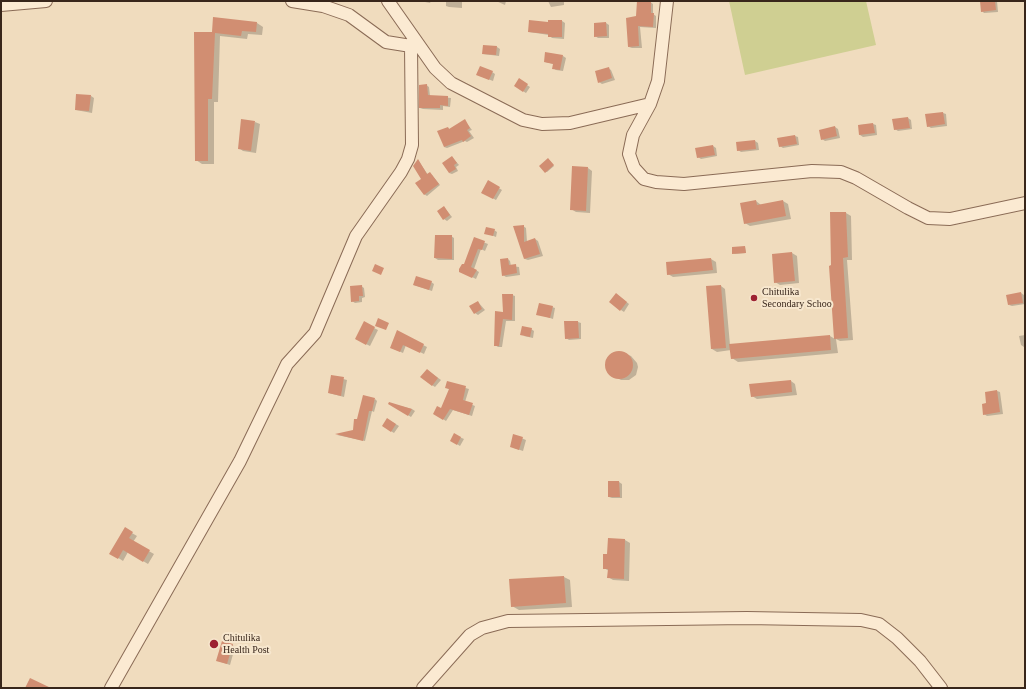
<!DOCTYPE html>
<style>
body{margin:0}
#map{position:relative;width:1026px;height:689px;overflow:hidden;background:#f0dcbe;font-family:Georgia,serif}
canvas{display:block}
.frame{position:absolute;inset:0;border:2px solid #38261b;pointer-events:none}
</style>
<div id="map">
<canvas width="1026" height="689"></canvas>
<div class="frame"></div>
</div>
<script>
const context = document.querySelector('canvas').getContext('2d');
context.lineJoin = 'round';
function fillPath(path, color) { context.fillStyle = color; context.fill(path, 'evenodd'); }
const toPath = rows => new Path2D(rows.map(r => 'M' + r).join(''));
function trace(path, color, width, dash) { context.strokeStyle = color; context.lineWidth = width; context.lineCap = dash ? 'butt' : 'round'; context.setLineDash(dash || []); context.stroke(path); }
function label(font, color, halo, rows, align = 'center') {
  context.font = font + ' Georgia,serif'; context.lineWidth = 4; context.setLineDash([]); context.textBaseline = 'middle'; context.strokeStyle = halo; context.fillStyle = color; for (const [text, x, y, turn = 0] of rows) {
    context.save(); context.translate(x, y); context.rotate((+turn || 0) * Math.PI / 180); context.textAlign = isNaN(turn) ? turn : align; if (halo) context.strokeText(text, 0, 0); context.fillText(text, 0, 0); context.restore();
  }
}
fillPath(toPath([
 [729,1,866,1,876,45,745,75]
]), '#cfcf92');
fillPath(toPath([
 [420,1,431,1,430,3],
 [446,1,462,1,462,8,449,7,446,6],
 [496,1,506,1,505,5],
 [548,1,571,1,564,2,564,5,551,7],
 [638,1,649,1,653,4,653,14,656,16,656,28,640,27,642,48,632,48,629,47,637,17],
 [981,1,997,1,998,12,984,13,982,11],
 [562,21,565,23,564,39,552,38,549,35,529,32,549,23],
 [257,23,263,27,262,35,248,34,247,39,220,36,218,102,214,102,214,164,202,164,196,160,213,33],
 [606,23,609,25,609,38,598,38,595,36],
 [497,47,500,49,499,56,483,54],
 [563,56,566,58,563,71,556,70,553,68,554,64,545,62],
 [608,68,611,70,615,80,602,84,599,82],
 [492,72,495,74,493,81,480,76],
 [519,80,530,87,526,93,515,86],
 [426,85,429,87,430,96,451,98,450,107,443,106,443,110,423,109,420,108],
 [91,96,94,98,92,113,76,110],
 [943,113,946,114,947,126,931,128,928,126],
 [908,118,911,120,912,129,898,131,895,129],
 [465,121,472,130,469,131,474,138,467,142,465,141,447,148,444,147,448,128,451,130],
 [255,122,260,124,256,153,243,151,239,148],
 [873,124,876,125,877,135,863,137,860,135,859,125],
 [835,127,838,129,840,138,825,141,822,139],
 [795,136,798,137,799,145,783,148,780,146],
 [755,141,758,143,759,150,741,152,738,150,737,143],
 [713,146,716,148,717,156,701,159,698,157],
 [452,157,459,165,456,167,458,171,452,174,449,173],
 [418,160,428,175,432,175,440,185,427,196,424,194,422,179,414,166],
 [549,160,554,166,547,172,546,172],
 [588,168,592,171,590,213,576,212,571,209],
 [489,182,502,190,496,200,483,193],
 [756,201,761,205,783,201,788,204,791,219,750,226,745,223],
 [444,207,452,217,447,221,444,219],
 [831,213,846,213,851,216,852,260,847,260,853,340,840,341,836,339,838,353,738,362,732,358,731,350,717,352,712,349,721,286,725,289,730,345,830,336,835,339,830,267,832,266],
 [523,226,526,228,527,242,535,239,538,241,543,256,528,260,525,259,515,227],
 [494,230,497,232,496,237,486,233],
 [451,236,454,238,454,260,438,260,435,258],
 [475,239,488,244,485,251,481,249,474,269,479,272,476,279,460,271,465,265],
 [745,247,746,253,733,254],
 [792,253,797,256,799,283,780,285,775,282,773,255],
 [508,259,510,261,511,266,519,267,520,275,506,277,503,275],
 [711,259,716,262,717,273,673,277,668,274,667,263],
 [431,282,434,284,432,291,414,285],
 [361,286,364,288,365,297,362,298,362,302,355,303,352,301],
 [1021,293,1024,295,1025,304,1012,306,1009,305],
 [512,295,515,296,515,321,506,321,502,347,498,347,495,345,504,313],
 [619,296,629,304,624,312,621,310],
 [478,302,485,310,478,315,475,313],
 [552,307,555,308,553,319,538,314],
 [578,322,581,323,581,339,569,340,566,338],
 [364,323,378,330,370,346,356,339],
 [531,329,534,331,533,338,524,336],
 [397,332,427,347,424,354,406,345,403,353,394,349],
 [1025,335,1025,347,1024,347,1021,345,1019,336],
 [621,352,631,356,637,363,638,367,636,375,629,380,621,380,617,378,612,375,607,368,607,360,613,353],
 [430,372,441,380,435,387,432,385],
 [332,376,347,380,344,397,329,393],
 [791,381,795,384,797,395,757,399,752,396],
 [448,383,469,389,465,402,475,406,472,416,453,410,446,421,434,413,442,410,450,390,447,388],
 [997,391,1000,392,1003,414,987,416,984,414,987,404],
 [375,399,377,401,374,412,372,411,365,441,337,435,354,431,357,420],
 [389,403,412,409,415,411,411,417],
 [387,419,399,426,394,433,383,426],
 [455,435,464,439,460,446,452,441],
 [514,435,526,440,523,451,514,448],
 [619,482,622,484,622,498,612,498,609,497],
 [125,529,137,536,133,542,154,554,148,564,128,552,123,561,111,553],
 [609,539,625,540,630,543,629,581,613,580,608,577,609,571,604,568,608,555],
 [564,577,570,580,572,607,519,610,512,606],
 [232,645,235,647,230,665,218,661]
]), '#0003');
fillPath(toPath([
 [637,1,651,1,651,13,654,13,653,27,638,26,639,46,628,47,626,18,636,16],
 [980,1,995,1,996,10,981,12],
 [213,17,257,22,256,32,242,31,241,36,215,33,212,99,208,99,208,161,195,161,194,32,212,32],
 [529,20,548,22,548,20,562,20,562,37,548,37,548,34,528,32],
 [606,22,607,36,594,37,594,23],
 [483,45,497,46,496,55,482,54],
 [545,52,563,55,560,70,552,69,553,64,544,62],
 [480,66,493,71,489,80,476,75],
 [609,67,612,78,598,83,595,71],
 [519,78,528,84,523,92,514,86],
 [427,84,428,95,448,96,448,106,440,105,440,108,419,108,419,85],
 [76,94,91,95,89,111,75,110],
 [943,112,945,124,927,127,925,114],
 [908,117,910,128,894,130,892,119],
 [241,119,255,121,251,151,238,149],
 [465,119,470,128,467,130,471,136,463,142,462,140,444,147,437,131,448,127,449,129],
 [873,123,875,133,859,135,858,125],
 [835,126,837,136,821,140,819,130],
 [795,135,797,144,779,147,777,138],
 [755,140,756,149,737,151,736,142],
 [713,145,715,155,697,158,695,148],
 [452,156,457,163,454,165,456,169,449,173,442,163],
 [548,158,554,165,545,173,539,166],
 [418,159,427,174,430,172,439,184,424,195,415,183,421,179,413,166],
 [572,166,588,167,586,211,570,210],
 [488,180,500,187,493,199,481,193],
 [756,200,757,205,783,200,786,216,744,224,740,203],
 [444,206,450,215,443,220,437,211],
 [830,212,846,212,848,257,843,258,848,338,834,339,829,266,831,265],
 [524,225,524,242,535,238,540,254,524,259,513,226],
 [486,227,495,229,493,236,484,234],
 [435,235,452,235,452,259,434,258],
 [474,237,485,241,482,250,478,249,471,267,477,270,472,278,459,272,459,269,462,264,464,264],
 [745,246,746,253,732,254,732,247],
 [792,252,795,281,774,283,772,254],
 [508,258,509,265,516,264,517,273,502,276,500,259],
 [711,258,713,270,667,275,666,262],
 [375,264,384,268,381,275,372,271],
 [416,276,432,281,429,290,413,285],
 [362,285,363,296,359,296,359,301,351,302,350,286],
 [721,285,726,348,711,349,706,286],
 [1021,292,1023,303,1008,305,1006,295],
 [616,293,627,302,620,311,609,302],
 [502,294,513,294,512,320,503,319,499,346,494,346,495,311,503,312],
 [478,301,482,309,474,314,469,306],
 [539,303,553,306,550,318,536,315],
 [378,318,389,323,386,330,375,326],
 [364,321,375,327,366,345,355,339],
 [564,321,578,321,579,338,565,339],
 [522,326,532,328,530,337,520,335],
 [397,330,424,344,420,353,403,345,400,352,390,348],
 [830,335,831,350,731,359,729,344],
 '605 365a14 14 0 1 1 28 0a14 14 0 1 1-28 0Z',
 [427,369,438,378,432,386,420,377],
 [331,375,344,377,341,396,328,393],
 [791,380,792,392,751,397,749,384],
 [447,381,466,386,463,400,473,403,469,415,450,409,443,420,433,414,437,406,441,408,449,389,445,388],
 [997,390,1000,412,983,415,982,404,986,403,985,392],
 [363,395,375,398,372,411,369,411,363,441,335,434,353,430,354,419,357,419],
 [389,402,412,409,408,416,388,404],
 [387,418,396,424,391,432,382,426],
 [454,433,461,437,457,445,450,441],
 [513,434,523,437,519,450,510,447],
 [608,481,619,481,620,497,608,497],
 [125,527,133,532,129,538,150,550,143,562,123,550,118,559,109,554],
 [608,538,625,539,624,579,607,578,608,569,603,569,603,554,607,554],
 [564,576,566,603,511,607,509,579],
 [222,641,233,644,227,664,216,661],
 [30,678,51,688,25,688]
]), '#d18e72');
const minor = toPath([
 [292,1,323,6,349,15,386,42,411,46],
 [388,1,435,68,451,83,523,120,542,124,570,123,650,104],
 [667,1,658,81,650,104,633,135,629,154,634,168,644,179,656,182,684,184,812,171,841,172,856,178,908,208,928,218,950,219,1025,203],
 [1,5,46,1],
 [111,688,240,461,287,364,315,333,356,236,401,172,408,159,412,145,411,46,417,43],
 [423,688,470,635,482,628,508,621,747,618,861,620,879,624,897,638,920,661,941,688]
]);
trace(minor, '#8a6b56', 14);
trace(minor, '#fbead2', 12);
for (const [x, y, r, color] of [
 [754,298,4,"#9d2232"],
 [214,644,5,"#9d2232"]
]) { const dot = new Path2D(); dot.arc(x, y, r, 0, 2 * Math.PI); context.fillStyle = color; context.fill(dot); trace(dot, '#f7e7ce', 1.5); }
label('10px', '#38261b', '#f7e7ce', [
 ["Chitulika",762,292],
 ["Secondary Schoo",762,304],
 ["Chitulika",223,638],
 ["Health Post",223,650]
], 'left');
</script>
